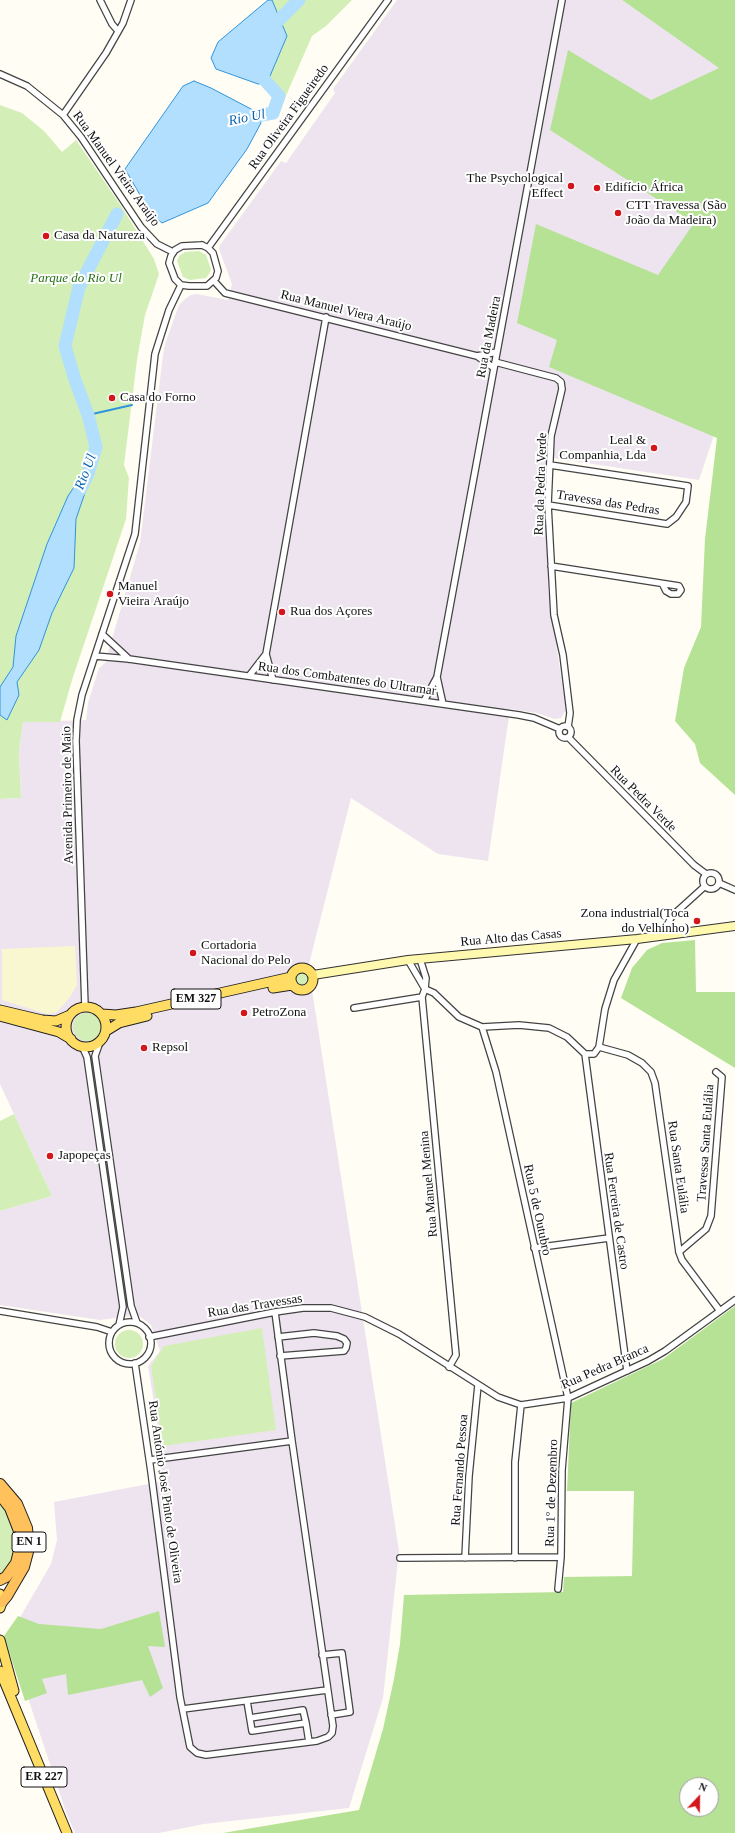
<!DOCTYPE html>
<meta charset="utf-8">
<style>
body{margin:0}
#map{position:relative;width:735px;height:1833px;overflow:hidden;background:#fffdf4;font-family:"Times New Roman",serif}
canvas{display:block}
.north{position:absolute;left:679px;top:1777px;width:40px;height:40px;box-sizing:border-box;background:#fff;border:1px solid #9f9f9f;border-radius:50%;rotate:22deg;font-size:11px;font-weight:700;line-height:16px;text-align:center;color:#101010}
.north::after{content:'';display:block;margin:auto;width:14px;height:18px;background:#d2161b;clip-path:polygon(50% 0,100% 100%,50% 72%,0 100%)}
</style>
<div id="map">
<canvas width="735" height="1833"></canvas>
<div class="north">N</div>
</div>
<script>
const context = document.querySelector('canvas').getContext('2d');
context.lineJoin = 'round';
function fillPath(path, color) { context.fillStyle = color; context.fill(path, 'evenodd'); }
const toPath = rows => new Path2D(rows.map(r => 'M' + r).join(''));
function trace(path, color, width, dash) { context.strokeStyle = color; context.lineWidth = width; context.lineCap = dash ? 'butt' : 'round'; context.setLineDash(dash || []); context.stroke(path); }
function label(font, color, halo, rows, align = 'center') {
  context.font = font + ' "Times New Roman",serif'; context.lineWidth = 4; context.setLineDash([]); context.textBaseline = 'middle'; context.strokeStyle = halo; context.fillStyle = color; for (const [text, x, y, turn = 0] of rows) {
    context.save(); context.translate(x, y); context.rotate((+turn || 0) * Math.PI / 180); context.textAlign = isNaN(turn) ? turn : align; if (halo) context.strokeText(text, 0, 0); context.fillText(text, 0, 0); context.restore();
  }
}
fillPath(toPath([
 [397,0,622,0,719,67,700,220,713,438,699,480,546,457,545,483,548,590,566,710,561,718,554,719,537,713,510,709,488,861,438,854,351,798,309,964,308,964,399,1551,383,1698,349,1808,204,1824,159,1833,75,1833,67,1815,8,1638,51,1564,57,1540,54,1502,159,1482,161,1446,148,1366,160,1351,151,1325,138,1315,100,1320,0,1305,0,1211,52,1196,0,1084,0,799,21,798,19,751,23,722,86,720,88,703,99,668,105,663,140,543,163,355,165,344,179,305,185,299,191,295,197,294,228,300,232,284,219,249,220,245,281,161,286,163,335,93,333,89]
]), '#eee4ef');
fillPath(toPath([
 [75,946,77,985,70,997,57,1012,47,1014,2,1000,2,949]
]), '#f9f7cf');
fillPath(toPath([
 [272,0,352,0,326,26,312,36,285,98,267,81,287,36],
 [0,105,22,113,44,131,62,152,76,140,121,206,154,259,159,274,145,315,137,360,124,465,129,478,126,519,72,680,60,722,23,722,19,751,21,798,0,799],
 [185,252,199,251,206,255,211,269,209,274,206,278,190,280,183,277,177,261,179,256],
 '294 978a7 7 0 1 1 14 0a7 7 0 1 1-14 0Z',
 '73 1027a14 14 0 1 1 28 0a14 14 0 1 1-28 0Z',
 [14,1114,52,1196,0,1211,0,1121],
 [262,1328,276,1430,163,1446,151,1366,164,1346],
 '115 1344a14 14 0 1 1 28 0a14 14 0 1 1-28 0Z',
 [0,1504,11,1521,15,1539,13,1557,9,1567,0,1574]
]), '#d3efb7');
fillPath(toPath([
 [622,0,735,0,735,795,700,763,695,744,675,721,684,668,701,627,705,539,717,438,549,367,557,340,517,323,536,224,658,275,694,223,550,130,568,50,651,100,719,68],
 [695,940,696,992,735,992,735,1068,621,998,632,968,647,950,662,943],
 [735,1306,735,1833,223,1833,359,1810,383,1729,394,1679,400,1644,404,1595,563,1592,564,1577,632,1576,634,1491,567,1491,571,1403,663,1359],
 [687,1785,711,1785,711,1809,687,1809],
 [159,1611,165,1647,148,1646,163,1688,150,1697,142,1680,68,1695,66,1674,42,1679,47,1693,25,1701,4,1636,18,1616,39,1624,101,1629]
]), '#b6e295');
const water = toPath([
 [268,0,272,0,287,36,267,83,258,84,216,69,211,58,218,42,268,0],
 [194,81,211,88,253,110,261,123,247,149,208,203,162,223,151,214,125,169,183,86,194,81],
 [88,474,87,487,76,519,74,568,52,613,39,650,17,682,19,695,7,720,0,715,0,687,13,667,16,636,47,544,68,496,82,475,88,474]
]);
fillPath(water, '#b1dffd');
trace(water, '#3094dd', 1);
trace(toPath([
 [88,415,132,405]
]), '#3094dd', 2);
trace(toPath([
 [269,30,299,0],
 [240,119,273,113,279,96,262,77,260,67],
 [80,490,88,474,96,447,88,415,75,380,65,346,79,287,117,214]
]), '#b1dffd', 13);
const minor = toPath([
 [100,0,112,24,118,31],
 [0,74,27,86,63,115,81,137,141,227,157,244,173,252],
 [63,115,106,53,123,23,131,0],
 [202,245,208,248,213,253,218,271,216,278,207,286,189,286,181,285,175,279,169,263,171,256,175,250,182,246,202,245],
 [208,248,388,0],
 [214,281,225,293,477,356,494,368],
 [477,356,497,352],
 [495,362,556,378,561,382,562,389,551,436,548,505,554,615,563,655,570,713,568,727],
 [548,505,667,524,676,517,686,502,688,486,550,465],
 [551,566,679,586,681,590,678,594,671,594,666,591,663,585],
 [102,634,129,659],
 [95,656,129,659,519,715,534,718,560,729],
 [249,676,266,654],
 [437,677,443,704],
 [273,680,266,654,326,317],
 [424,701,437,677,562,0],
 '559 732a6 6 0 1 1 12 0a6 6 0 1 1-12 0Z',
 [568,737,694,865,706,874],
 '703 881a8 8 0 1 1 16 0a8 8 0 1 1-16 0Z',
 [719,883,735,890],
 [661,936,672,916,704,887],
 [420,959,426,978,425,989,422,997,456,1355,449,1367],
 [408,960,425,989,434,993,459,1017,482,1027,519,1025,549,1028,567,1037,585,1054,594,1054,599,1047,605,1009,614,980,637,939],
 [85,1007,76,741,77,720,82,695,135,534,155,354,169,310,181,285],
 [354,1008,422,997],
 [482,1027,496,1072,568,1398,562,1470,561,1557,558,1589],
 [100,1042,95,1056,131,1306,137,1323],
 [82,1046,87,1057,123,1307,119,1325],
 [599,1047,628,1055,642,1063,651,1072,655,1083,679,1252,682,1260,720,1311],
 [585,1054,627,1371],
 [534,1248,609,1238],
 [679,1252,706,1229,711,1216,722,1077,716,1072],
 [0,1311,97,1327,112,1332],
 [275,1312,292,1441],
 '109 1343a21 21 0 1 1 42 0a21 21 0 1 1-42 0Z',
 [149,1337,275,1312,303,1308,331,1308,365,1317,399,1334,498,1397,521,1405,568,1398,648,1361,665,1351,735,1300],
 [278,1337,314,1333,337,1336,344,1339,347,1343,346,1348,344,1351,280,1356],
 [135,1363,151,1472,180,1697,190,1747,197,1753,206,1755,317,1741,328,1737,332,1733,333,1726,292,1441,150,1460],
 [400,1558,561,1557],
 [465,1558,469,1476,478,1385],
 [515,1558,515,1462,521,1405],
 [322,1655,342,1653,350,1712,331,1715],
 [247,1701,252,1731,306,1723,303,1710,250,1718],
 [183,1709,327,1690],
 [306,1723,309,1742]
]);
const secondary = toPath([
 [313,975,408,960,637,939,735,926]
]);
const primary = toPath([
 '291 979a11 11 0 1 1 22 0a11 11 0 1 1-22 0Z',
 [273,988,292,985],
 '66 1027a20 20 0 1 1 40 0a20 20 0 1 1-40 0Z',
 [0,1010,42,1020,56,1021,70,1015],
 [102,1014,116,1015,136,1012,291,977],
 [0,1016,59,1032,71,1039],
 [106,1031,119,1023,147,1016],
 [0,1594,2,1602,0,1608],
 [0,1640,14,1691],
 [0,1671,67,1833]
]);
const trunk = toPath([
 [0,1484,17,1504,27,1528,29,1548,24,1567,7,1596,2,1602],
 [0,1495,10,1508,19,1531,20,1547,16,1563,6,1577,0,1580]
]);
trace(minor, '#434343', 8);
trace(secondary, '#323232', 10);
trace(primary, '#212121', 11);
trace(trunk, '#212121', 12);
trace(minor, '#fff', 5.5);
trace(secondary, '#fff8af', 8);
trace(primary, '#ffdd64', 9);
trace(trunk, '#ffc15b', 10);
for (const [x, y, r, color] of [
 [571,186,4,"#d2161b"],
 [597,188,4,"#d2161b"],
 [618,213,4,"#d2161b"],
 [46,236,4,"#d2161b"],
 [112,398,4,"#d2161b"],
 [654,448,4,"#d2161b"],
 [110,594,4,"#d2161b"],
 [282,612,4,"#d2161b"],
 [697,921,4,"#d2161b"],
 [193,953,4,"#d2161b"],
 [244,1013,4,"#d2161b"],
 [144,1048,4,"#d2161b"],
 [50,1156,4,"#d2161b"]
]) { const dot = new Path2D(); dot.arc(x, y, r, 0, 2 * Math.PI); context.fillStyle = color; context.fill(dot); trace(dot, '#fff', 1.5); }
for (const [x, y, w] of [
 [196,999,50],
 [29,1542,34],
 [44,1777,46]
]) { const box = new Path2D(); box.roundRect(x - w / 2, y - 10, w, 20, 3); context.fillStyle = '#fff'; context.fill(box); trace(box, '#101010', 1); }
label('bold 12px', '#101010', null, [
 ["EM 327",196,999],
 ["EN 1",29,1542],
 ["ER 227",44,1777]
]);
label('13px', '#101010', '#fff', [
 ["Rua Oliveira Figueiredo",289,117,-54],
 ["Rua Manuel Vieira Araújo",116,169,54],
 ["Rua Manuel Viera Araújo",346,311,14],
 ["Rua da Madeira",489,337,-79],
 ["Rua da Pedra Verde",541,484,-88],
 ["Travessa das Pedras",608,503,9],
 ["Rua dos Combatentes do Ultramar",347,679,8],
 ["Avenida Primeiro de Maio",68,795,-91],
 ["Rua Pedra Verde",643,799,45],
 ["Rua Alto das Casas",511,938,-5],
 ["Travessa Santa Eulália",706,1143,-86],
 ["Rua Santa Eulália",678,1167,82],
 ["Rua Manuel Menina",429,1184,-95],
 ["Rua 5 de Outubro",537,1210,78],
 ["Rua Ferreira de Castro",616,1211,82],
 ["Rua das Travessas",255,1306,-9],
 ["Rua Pedra Branca",605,1367,-24],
 ["Rua Fernando Pessoa",460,1470,-86],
 ["Rua António José Pinto de Oliveira",165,1492,82],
 ["Rua 1º de Dezembro",552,1493,-88]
]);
label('13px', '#101010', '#fff', [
 ["The Psychological",563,179,"right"],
 ["Effect",563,194,"right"],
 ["Edifício África",605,188],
 ["CTT Travessa (São",626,206],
 ["João da Madeira)",626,221],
 ["Casa da Natureza",54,236],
 ["Casa do Forno",120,398],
 ["Leal &",646,441,"right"],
 ["Companhia, Lda",646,456,"right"],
 ["Manuel",118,587],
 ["Vieira Araújo",118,602],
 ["Rua dos Açores",290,612],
 ["Zona industrial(Toca",689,914,"right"],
 ["do Velhinho)",689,929,"right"],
 ["Cortadoria",201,946],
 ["Nacional do Pelo",201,961],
 ["PetroZona",252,1013],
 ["Repsol",152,1048],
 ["Japopeças",58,1156]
], 'left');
label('italic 13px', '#287117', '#fff', [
 ["Parque do Rio Ul",76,279]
]);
label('italic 14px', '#0965b3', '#fff', [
 ["Rio Ul",247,118,-11],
 ["Rio Ul",86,472,-69]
]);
</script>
